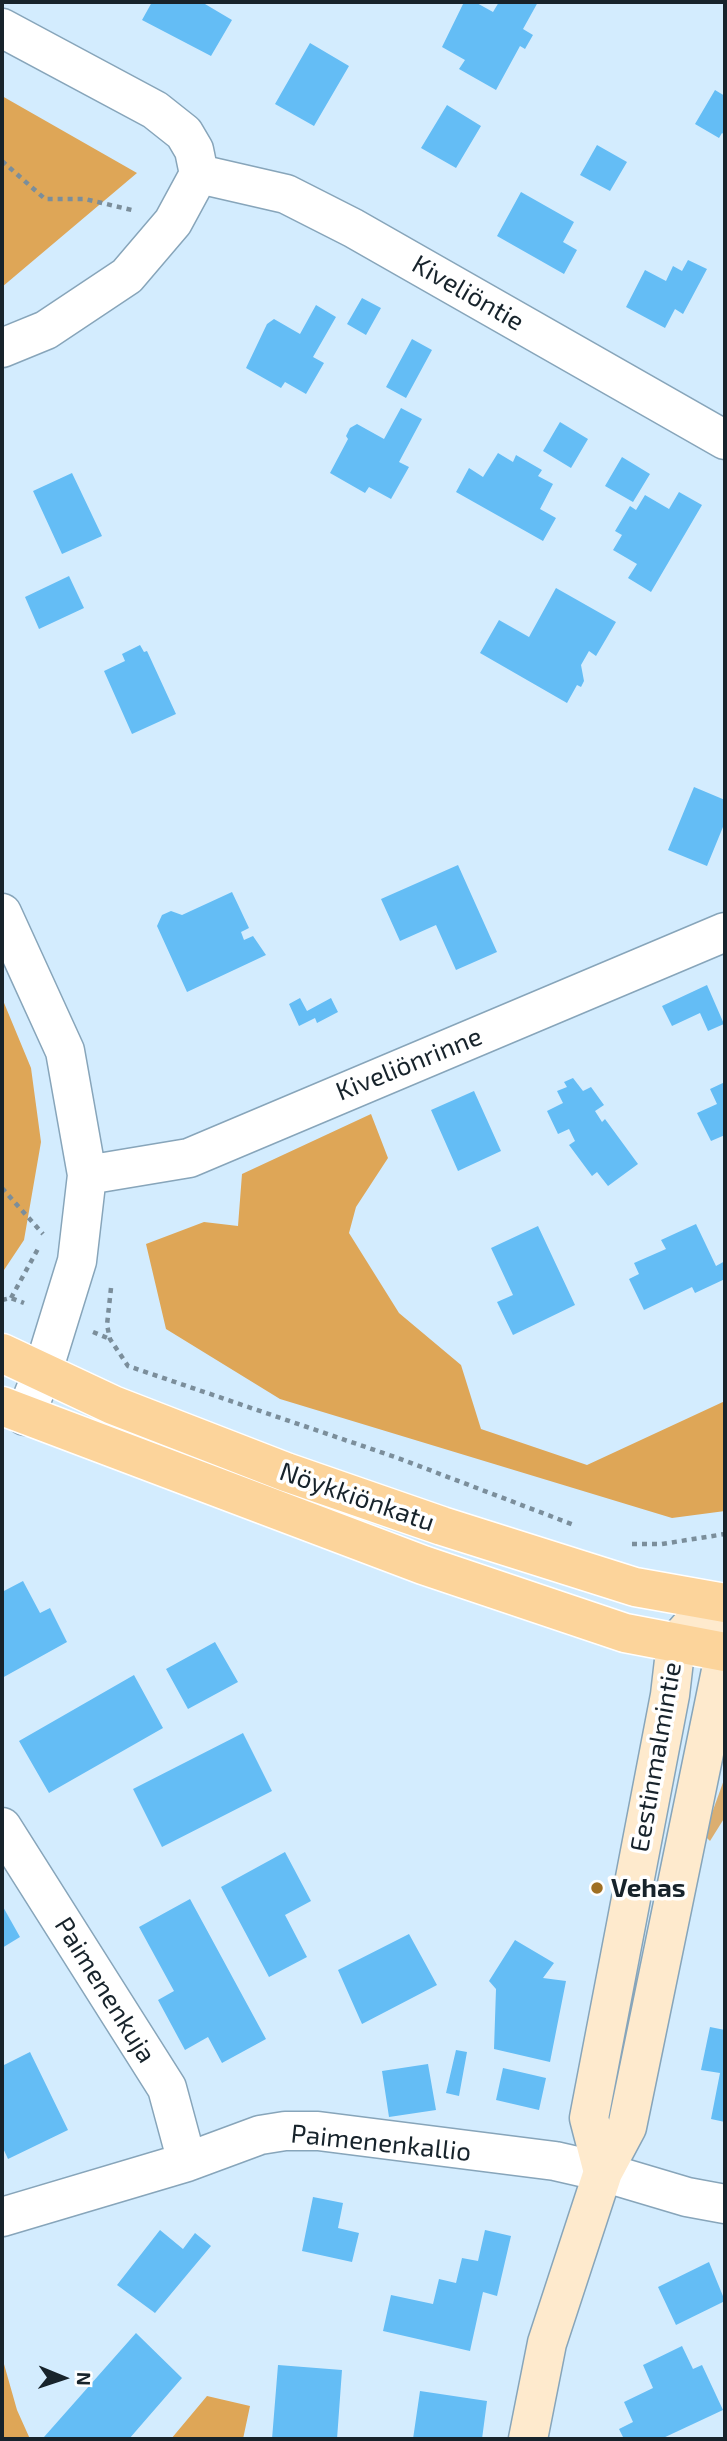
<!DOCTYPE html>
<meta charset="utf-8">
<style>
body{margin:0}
#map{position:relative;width:727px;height:2441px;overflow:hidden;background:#d3ecfe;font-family:"Exo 2",sans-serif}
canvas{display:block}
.frame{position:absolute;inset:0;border:4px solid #17232b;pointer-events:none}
.north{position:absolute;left:28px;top:2343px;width:70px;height:70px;-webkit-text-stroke:5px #fff;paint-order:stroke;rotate:92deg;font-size:19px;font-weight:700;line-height:28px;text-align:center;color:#17232b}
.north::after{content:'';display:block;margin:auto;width:24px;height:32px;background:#17232b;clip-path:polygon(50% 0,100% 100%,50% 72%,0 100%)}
</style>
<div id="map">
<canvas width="727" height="2441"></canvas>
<div class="frame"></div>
<div class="north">N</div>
</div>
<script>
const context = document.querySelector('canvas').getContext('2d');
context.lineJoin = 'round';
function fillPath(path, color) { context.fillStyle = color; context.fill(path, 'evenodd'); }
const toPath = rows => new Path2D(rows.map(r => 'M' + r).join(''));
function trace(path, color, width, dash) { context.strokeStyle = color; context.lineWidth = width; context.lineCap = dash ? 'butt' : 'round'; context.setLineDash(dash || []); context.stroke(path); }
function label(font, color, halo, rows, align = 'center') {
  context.font = font + ' "Exo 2",sans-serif'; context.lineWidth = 7; context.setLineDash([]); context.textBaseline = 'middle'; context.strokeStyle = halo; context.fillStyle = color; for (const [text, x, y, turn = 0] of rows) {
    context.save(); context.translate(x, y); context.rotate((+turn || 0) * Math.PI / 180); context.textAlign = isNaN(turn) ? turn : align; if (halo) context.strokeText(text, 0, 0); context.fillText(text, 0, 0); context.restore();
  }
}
fillPath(toPath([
 [725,1777,725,1817,710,1841,704,1835]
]), '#dbae70');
fillPath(toPath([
 [2,96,137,173,2,287],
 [2,998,31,1068,41,1142,24,1240,2,1273],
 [371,1114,388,1158,356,1207,349,1233,399,1313,461,1365,481,1429,587,1465,725,1401,725,1511,672,1518,280,1399,166,1329,146,1244,204,1222,238,1226,242,1174],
 [2,2357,17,2410,30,2439,2,2439],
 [207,2396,250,2406,243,2439,171,2439]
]), '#dea657');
fillPath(toPath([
 [152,2,206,2,205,4,232,20,211,56,142,20],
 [464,2,475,2,493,12,499,2,538,2,523,29,533,35,525,49,520,46,496,90,459,69,465,60,442,47],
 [310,43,349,66,314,126,275,104],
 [715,90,725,96,725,135,722,133,719,138,695,124],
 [447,105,481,126,456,168,421,148],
 [597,145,627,162,610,191,580,175],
 [521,192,574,222,563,242,577,250,564,274,497,236],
 [688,260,707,269,683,314,675,309,665,328,626,307,645,270,666,281,673,266,682,271],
 [362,298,381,308,366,335,347,324],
 [316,305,336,317,313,357,324,363,306,394,285,382,281,388,246,368,267,324,274,319,300,334],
 [412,339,432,350,406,398,386,387],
 [401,408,422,419,399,462,409,467,391,499,369,487,365,493,330,473,348,439,346,436,350,428,357,424,384,439],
 [560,422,588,439,571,468,543,451],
 [498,453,513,462,516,455,542,470,538,476,553,484,540,509,556,518,543,541,456,492,469,468,483,477],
 [622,457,650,474,633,502,605,486],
 [72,473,102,536,62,554,33,491],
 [679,492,702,505,651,592,628,578,637,564,613,550,622,535,615,531,630,506,636,510,645,495,669,509],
 [69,576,84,608,39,629,25,597],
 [556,588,616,622,596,656,589,651,581,665,584,681,581,687,577,685,567,703,480,653,499,620,529,637],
 [140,645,144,652,147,651,176,714,132,734,104,671,125,661,122,654],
 [694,787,725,800,725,822,707,866,668,850],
 [458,865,497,952,456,970,436,925,400,941,381,899],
 [232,892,249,928,241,932,244,940,253,936,266,955,187,992,157,926,162,915,171,911,182,915],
 [707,985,724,1024,708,1031,700,1013,672,1026,662,1006],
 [300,998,307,1011,331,998,338,1012,317,1023,315,1018,299,1026,289,1004],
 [573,1078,583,1091,591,1087,604,1105,595,1111,602,1122,605,1119,638,1164,608,1186,597,1172,592,1176,569,1145,575,1141,569,1129,558,1134,547,1111,563,1103,557,1091,567,1087,564,1082],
 [725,1082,725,1135,711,1141,697,1113,717,1104,710,1089],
 [474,1091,501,1151,458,1171,431,1110],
 [696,1224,716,1266,725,1261,725,1279,695,1293,692,1287,644,1310,629,1279,639,1274,634,1263,666,1249,661,1240],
 [538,1226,575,1305,513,1335,497,1302,513,1295,491,1248],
 [23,1581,40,1613,50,1608,67,1642,2,1678,2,1592],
 [215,1642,238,1682,188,1709,166,1669],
 [134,1675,163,1728,49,1793,19,1741],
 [243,1733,272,1791,162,1847,133,1789],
 [285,1852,311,1901,285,1915,307,1957,269,1977,221,1887],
 [190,1899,266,2039,222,2063,208,2037,185,2050,158,2000,174,1991,139,1927],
 [2,1905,20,1937,2,1948],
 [409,1934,437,1985,362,2024,338,1970],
 [515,1940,554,1963,543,1978,566,1981,550,2062,494,2049,496,1989,489,1981],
 [710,2027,725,2030,725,2122,711,2119,720,2073,701,2070],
 [456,2050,467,2052,459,2096,446,2093],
 [30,2052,68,2130,8,2159,2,2146,2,2066],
 [428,2064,436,2110,389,2117,382,2071],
 [503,2068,546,2078,539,2110,496,2100],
 [313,2197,343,2203,338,2228,359,2233,352,2262,302,2251],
 [160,2230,183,2249,195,2233,211,2246,155,2313,117,2285],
 [485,2230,511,2236,497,2296,483,2292,470,2351,383,2331,391,2295,433,2304,439,2279,456,2283,462,2258,478,2261],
 [709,2262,725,2301,676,2325,658,2287],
 [136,2333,182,2378,129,2439,47,2439,44,2437],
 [682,2346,693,2369,702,2365,723,2410,661,2439,624,2439,619,2429,633,2422,624,2402,653,2388,643,2365],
 [278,2365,342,2370,337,2439,272,2439],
 [420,2391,487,2401,482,2439,413,2439]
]), '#64bdf5');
const street = toPath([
 [2,28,155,110,184,133,194,150,199,174,173,222,127,276,46,330,2,348],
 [199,174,286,194,353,228,725,440],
 [2,913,65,1051,87,1175,77,1261,43,1371,25,1416],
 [87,1175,189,1158,725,932],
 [2,1827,167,2088,187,2162],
 [2,2217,187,2162,260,2135,285,2131,318,2131,555,2161,603,2172,687,2197,725,2204]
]);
const secondary = toPath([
 [603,2172,589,2118,670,1695,676,1643,697,1619],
 [528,2439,547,2343,603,2172,627,2127,725,1651,711,1601]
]);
const primary = toPath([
 [2,1353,113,1405,286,1472,442,1526,635,1587,725,1603],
 [2,1406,423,1565,625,1633,725,1652]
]);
trace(street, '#87a5ba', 41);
trace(secondary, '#87a5ba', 41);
trace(primary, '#fff', 41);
trace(toPath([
 [2,161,45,199,85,199,136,211],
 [2,1188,43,1234],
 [111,1288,107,1325,110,1339,128,1366,398,1458,574,1525],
 [11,1298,39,1247],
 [2,1300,11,1298,24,1303],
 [93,1332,110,1339],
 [632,1544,662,1544,725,1534]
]), '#7b8e9b', 4.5, [5, 5]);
trace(street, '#fff', 38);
trace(secondary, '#feeacd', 38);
trace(primary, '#fcd49b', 38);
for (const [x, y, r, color] of [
 [597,1888,7,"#9f6f23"]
]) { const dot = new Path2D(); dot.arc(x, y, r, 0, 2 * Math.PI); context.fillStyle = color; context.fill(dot); trace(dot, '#fff', 2.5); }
label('26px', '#17232b', '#fff', [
 ["Kiveliöntie",468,293,30],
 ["Kiveliönrinne",409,1064,-22],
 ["Nöykkiönkatu",357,1497,19],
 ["Eestinmalmintie",656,1757,-80],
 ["Paimenenkuja",105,1990,58],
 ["Paimenenkallio",381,2143,6]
]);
label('bold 26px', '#17232b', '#fff', [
 ["Vehas",611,1888]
], 'left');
</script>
